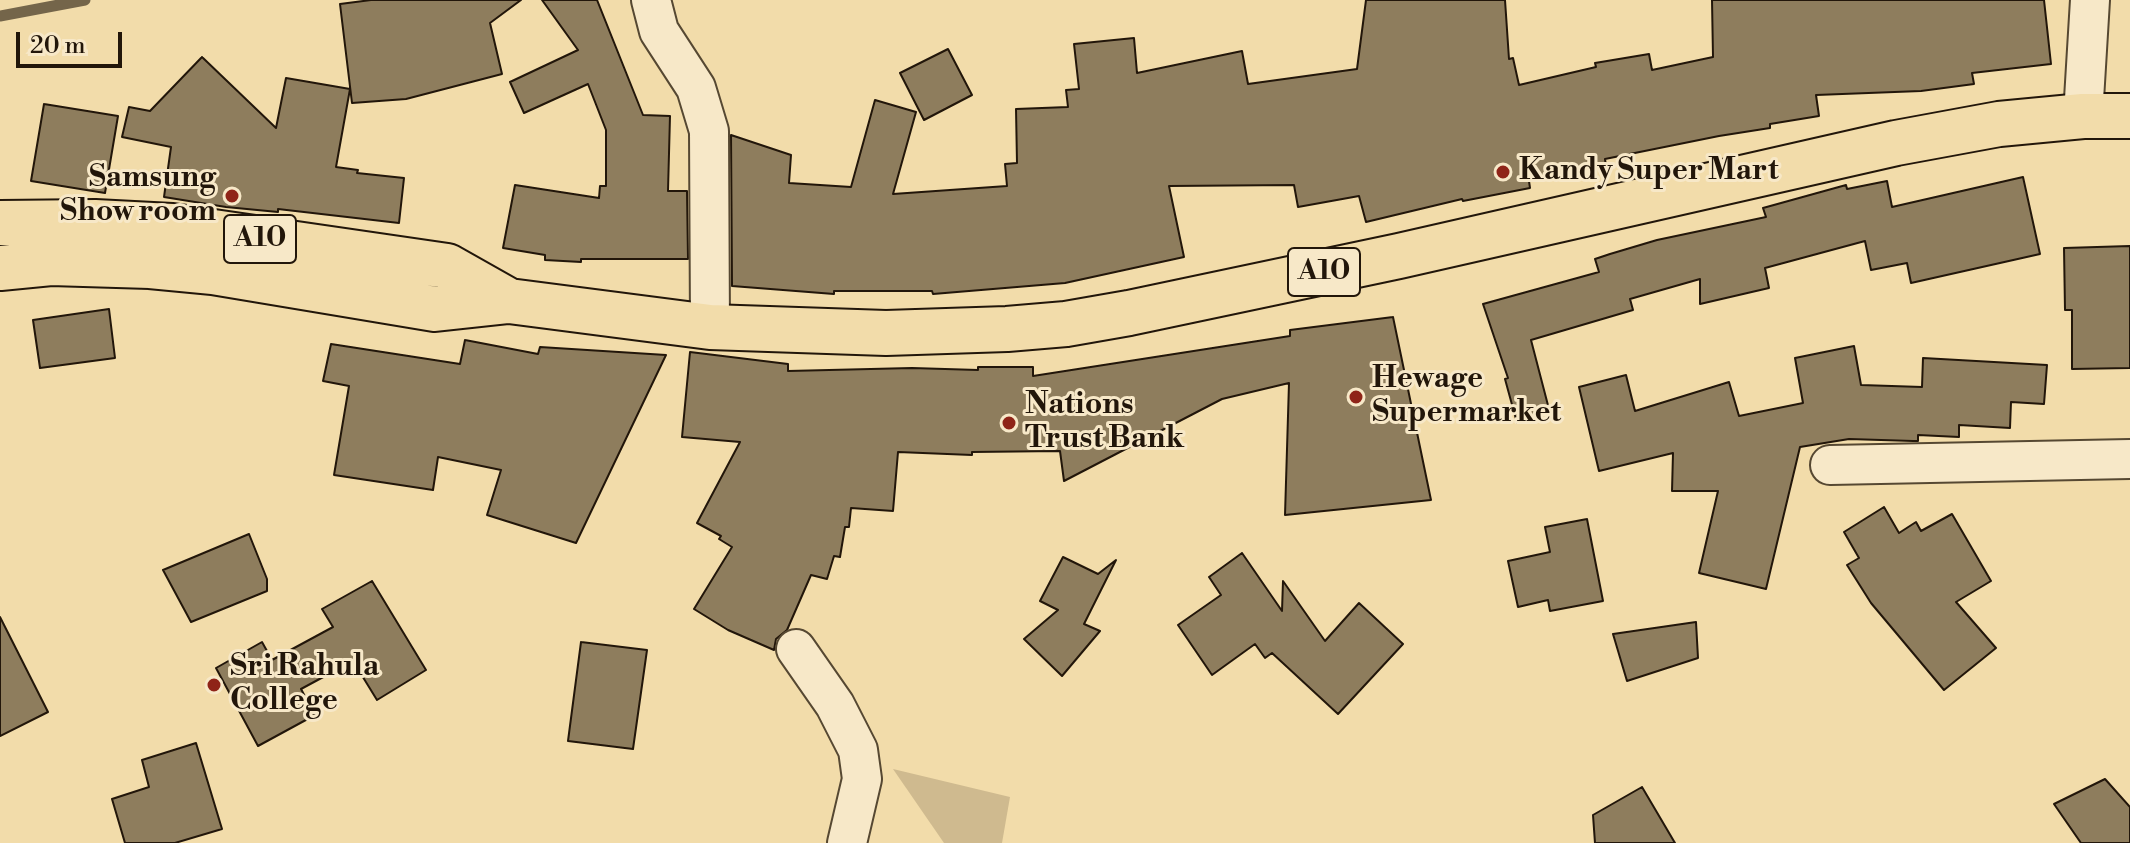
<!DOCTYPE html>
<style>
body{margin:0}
#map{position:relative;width:2130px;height:843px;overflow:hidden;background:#f2dcaa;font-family:"Libre Bodoni",serif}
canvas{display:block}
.scale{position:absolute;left:16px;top:32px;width:106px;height:36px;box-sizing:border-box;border:4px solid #22160a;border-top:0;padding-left:10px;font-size:24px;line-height:28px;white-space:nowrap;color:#22160a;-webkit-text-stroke:6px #f7e8c8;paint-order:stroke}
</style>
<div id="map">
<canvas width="2130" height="843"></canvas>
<div class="scale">20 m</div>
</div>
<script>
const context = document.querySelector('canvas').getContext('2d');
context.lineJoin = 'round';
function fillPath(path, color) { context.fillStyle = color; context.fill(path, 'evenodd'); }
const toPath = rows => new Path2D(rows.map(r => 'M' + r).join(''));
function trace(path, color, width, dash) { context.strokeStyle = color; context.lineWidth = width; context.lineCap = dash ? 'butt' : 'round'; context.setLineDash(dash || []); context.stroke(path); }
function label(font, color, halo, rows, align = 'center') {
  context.font = font + ' "Libre Bodoni",serif'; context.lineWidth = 6; context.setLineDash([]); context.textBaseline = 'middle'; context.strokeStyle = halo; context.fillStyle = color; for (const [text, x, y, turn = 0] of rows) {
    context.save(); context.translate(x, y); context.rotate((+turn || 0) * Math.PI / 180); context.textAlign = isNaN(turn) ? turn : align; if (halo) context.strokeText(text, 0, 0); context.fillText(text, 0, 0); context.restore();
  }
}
fillPath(toPath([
 [893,769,1010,797,1002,843,944,843]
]), '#cfba8f');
trace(toPath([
 [0,16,85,0]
]), '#74654a', 11);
const building = toPath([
 [371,0,521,0,490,23,502,74,406,99,352,103,340,4,371,0],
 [542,0,597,0,643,115,670,116,668,191,687,191,688,259,581,259,581,262,545,260,545,255,503,248,515,185,599,198,600,186,606,186,606,130,588,84,524,113,510,82,578,50,542,0],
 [1366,0,1505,0,1509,59,1513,58,1519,85,1596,67,1595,63,1649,54,1652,70,1713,57,1712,0,2044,0,2051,64,1972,73,1974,84,1921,91,1816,95,1819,116,1770,124,1770,128,1719,136,1605,159,1606,166,1529,181,1530,188,1463,201,1462,199,1366,222,1359,196,1298,207,1294,185,1169,186,1184,257,1065,283,933,294,932,291,834,291,834,294,732,286,731,135,791,155,789,183,851,187,875,100,916,112,893,194,1007,186,1005,164,1017,163,1016,109,1068,107,1066,90,1079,89,1074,44,1134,38,1137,73,1242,51,1248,84,1357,69,1366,0],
 [948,49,972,95,924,120,900,73,948,49],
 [202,57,276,128,286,78,350,89,336,167,358,170,357,173,404,178,399,223,278,209,278,212,226,207,164,197,171,147,122,137,129,107,150,111,202,57],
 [44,104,118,116,105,193,31,181,44,104],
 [2023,177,2040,254,1911,283,1907,263,1871,270,1865,241,1765,268,1769,288,1700,304,1700,279,1630,299,1633,310,1531,340,1550,413,1517,423,1505,379,1508,378,1483,304,1599,272,1595,259,1610,254,1657,240,1766,217,1763,208,1846,185,1847,189,1887,181,1892,207,2023,177],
 [2130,246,2130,368,2072,369,2072,310,2065,310,2064,248,2130,246],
 [109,309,115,358,40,368,33,320,109,309],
 [1393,317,1431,500,1285,515,1289,383,1222,399,1064,481,1060,451,972,452,972,455,898,452,893,511,851,508,849,527,845,527,840,557,834,556,827,579,811,575,787,630,776,639,774,650,728,630,694,609,732,547,719,539,721,536,697,523,740,442,682,437,690,352,788,364,788,371,912,368,978,370,978,367,1033,367,1033,376,1290,336,1290,330,1393,317],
 [465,340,538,354,540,347,666,355,576,543,487,515,501,470,438,457,433,490,334,475,349,386,323,381,331,344,460,364,465,340],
 [1854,346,1861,385,1922,387,1923,358,2047,365,2044,404,2011,402,2010,428,1959,425,1959,437,1918,435,1918,441,1913,441,1849,439,1800,447,1766,589,1699,573,1718,491,1672,491,1673,453,1599,471,1579,387,1626,375,1635,411,1729,382,1739,416,1803,403,1795,358,1854,346],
 [1884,507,1899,533,1916,522,1921,531,1952,514,1991,581,1956,602,1996,648,1944,690,1871,603,1847,565,1859,558,1844,532,1884,507],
 [1587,519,1603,601,1550,611,1548,600,1518,607,1508,561,1550,552,1545,527,1587,519],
 [249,534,267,579,267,591,191,622,163,570,249,534],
 [1242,553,1282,611,1283,581,1325,641,1359,603,1403,644,1338,714,1272,653,1265,658,1255,644,1212,675,1178,625,1221,595,1209,577,1242,553],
 [1063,557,1098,574,1116,560,1084,624,1100,631,1062,676,1024,639,1058,610,1040,601,1063,557],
 [372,581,426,670,377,700,353,661,301,689,315,715,258,746,216,668,262,642,272,660,333,627,322,609,372,581],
 [0,617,48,712,0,736,0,617],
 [1696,622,1698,658,1627,681,1613,634,1696,622],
 [581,642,647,650,633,749,568,741,581,642],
 [196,743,222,829,175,843,125,843,112,799,149,787,142,760,196,743],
 [2105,779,2130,807,2130,843,2081,843,2054,804,2105,779],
 [1642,787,1675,843,1595,843,1593,815,1642,787]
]);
fillPath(building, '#8e7d5d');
trace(building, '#22160a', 2);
const minor = toPath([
 [651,0,659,31,696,88,709,131,710,327],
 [2083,116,2090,0],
 [1830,465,2130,459],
 [796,649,835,705,858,750,862,779,847,843]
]);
const highway = toPath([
 [0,223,95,222,172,226,447,266,509,301],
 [0,268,51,263,150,266,213,272,435,309,509,301,710,327,886,333,1007,329,1066,324,1129,313,1399,256,1896,143,1999,124,2083,116,2130,116]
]);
trace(minor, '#564832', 42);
trace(highway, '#22160a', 48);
trace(minor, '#f7e8c8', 38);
trace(highway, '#f2dcaa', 44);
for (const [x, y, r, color] of [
 [1503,172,8,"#8f2418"],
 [232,196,8,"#8f2418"],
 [1356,397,8,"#8f2418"],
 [1009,423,8,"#8f2418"],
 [214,685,8,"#8f2418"]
]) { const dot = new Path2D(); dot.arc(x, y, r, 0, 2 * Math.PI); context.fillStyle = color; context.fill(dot); trace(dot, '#f7e8c8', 3); }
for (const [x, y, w] of [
 [260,239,72],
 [1324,272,72]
]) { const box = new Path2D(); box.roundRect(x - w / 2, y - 24, w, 48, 6); context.fillStyle = '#f7e8c8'; context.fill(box); trace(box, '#22160a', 2); }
label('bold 28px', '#22160a', null, [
 ["A10",260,239],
 ["A10",1324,272]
]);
label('bold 30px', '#22160a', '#f7e8c8', [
 ["Kandy Super Mart",1519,172],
 ["Samsung",216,179,"right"],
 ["Show room",216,213,"right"],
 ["Hewage",1372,380],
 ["Supermarket",1372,414],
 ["Nations",1025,406],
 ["Trust Bank",1025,440],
 ["Sri Rahula",230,668],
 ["College",230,702]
], 'left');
</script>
